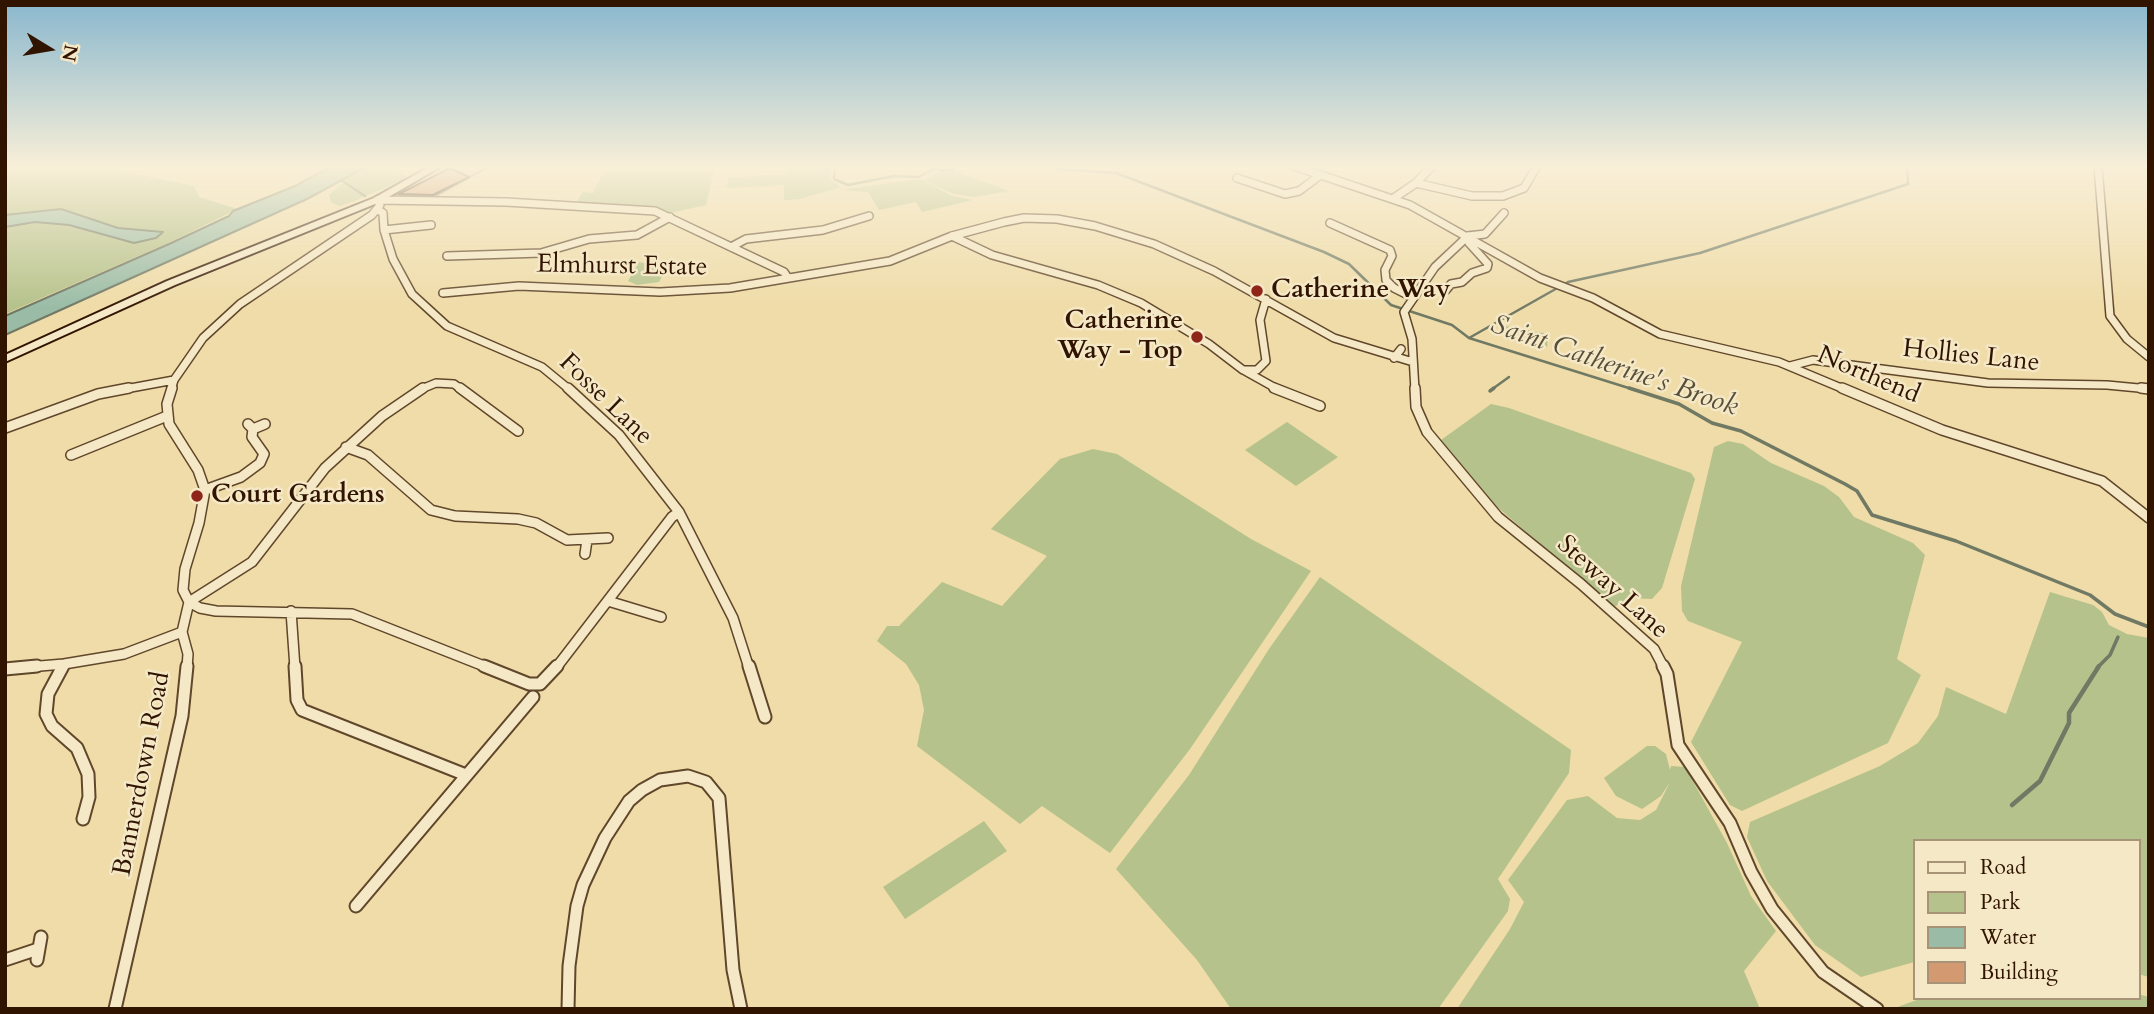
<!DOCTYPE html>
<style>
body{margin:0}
#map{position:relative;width:2154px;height:1014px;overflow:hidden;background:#efdca8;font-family:Cardo,serif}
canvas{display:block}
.frame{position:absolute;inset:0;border:7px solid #311400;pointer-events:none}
.legend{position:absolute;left:1913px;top:839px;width:228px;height:161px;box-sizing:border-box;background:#f5e8c6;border:2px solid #a79377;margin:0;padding:9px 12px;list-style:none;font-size:21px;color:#311400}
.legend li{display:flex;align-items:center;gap:14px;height:35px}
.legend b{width:35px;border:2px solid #a79377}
.north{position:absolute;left:14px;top:14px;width:70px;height:70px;-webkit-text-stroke:5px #f5e8c6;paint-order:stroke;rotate:101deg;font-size:19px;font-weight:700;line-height:28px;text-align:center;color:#311400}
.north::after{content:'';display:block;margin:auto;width:24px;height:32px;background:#311400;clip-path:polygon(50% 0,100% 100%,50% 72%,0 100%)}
</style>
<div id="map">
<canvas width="2154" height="1014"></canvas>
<div class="frame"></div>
<ul class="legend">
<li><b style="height:9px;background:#f5e8c6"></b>Road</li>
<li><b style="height:19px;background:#b5c28b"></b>Park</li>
<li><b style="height:19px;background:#9abca7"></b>Water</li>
<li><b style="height:19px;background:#d39a72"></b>Building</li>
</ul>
<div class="north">N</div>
</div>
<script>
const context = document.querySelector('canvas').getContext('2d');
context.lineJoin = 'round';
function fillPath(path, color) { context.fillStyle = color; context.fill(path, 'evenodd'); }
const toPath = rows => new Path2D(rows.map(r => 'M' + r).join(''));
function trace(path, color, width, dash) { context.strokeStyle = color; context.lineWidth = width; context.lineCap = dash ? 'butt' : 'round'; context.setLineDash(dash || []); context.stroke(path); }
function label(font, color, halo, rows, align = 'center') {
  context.font = font + ' Cardo,serif'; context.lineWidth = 5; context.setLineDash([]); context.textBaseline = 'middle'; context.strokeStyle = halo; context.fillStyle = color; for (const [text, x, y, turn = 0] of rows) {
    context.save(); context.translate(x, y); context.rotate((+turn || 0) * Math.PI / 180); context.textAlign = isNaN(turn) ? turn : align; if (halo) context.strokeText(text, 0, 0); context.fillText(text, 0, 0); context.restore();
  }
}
fillPath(toPath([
 [5,166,98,166,194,186,199,197,238,209,166,244,5,314],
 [361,166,399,166,392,171,407,176,402,181,349,203,339,206,331,202,329,195,350,177,350,173],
 [791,166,832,166,830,180,841,187,800,199,784,200,784,185,727,188,728,178,785,174],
 [942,169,958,172,1009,191,974,197,954,194,924,181],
 [604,171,714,171,706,205,671,213,658,210,658,207,575,204,583,192,593,193],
 [920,179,952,196,973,200,922,212,916,202,879,210,868,192,841,190],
 [639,262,667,267,659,282,637,285,628,281],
 [1505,326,1548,334,1547,347,1504,339],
 [1491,404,1509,408,1691,473,1695,479,1662,588,1652,599,1629,598,1614,607,1496,506,1441,440],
 [1287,422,1338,457,1296,486,1245,450],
 [1728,441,1743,444,1771,463,1824,486,1839,497,1854,517,1913,543,1925,555,1897,659,1921,675,1888,743,1742,811,1730,805,1691,742,1742,642,1688,621,1682,611,1681,586,1714,447],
 [1093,449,1117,454,1251,539,1311,571,1190,749,1110,853,1042,806,1020,824,917,746,924,710,919,685,906,664,877,641,887,626,899,626,942,582,1002,606,1047,556,991,529,1060,459],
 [1320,577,1571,750,1569,773,1498,879,1510,899,1508,911,1438,1009,1231,1009,1197,960,1116,869,1189,775,1269,649],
 [2050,592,2093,605,2102,612,2109,625,2127,634,2149,638,2149,977,2138,974,2138,841,1914,841,1914,962,1861,977,1815,945,1767,881,1747,837,1750,822,1880,766,1918,743,1938,716,1946,687,2006,714],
 [1647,746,1655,746,1666,754,1670,770,1671,766,1685,767,1727,843,1751,896,1776,931,1744,971,1760,1009,1457,1009,1510,929,1524,902,1508,880,1567,800,1588,796,1617,818,1640,820,1656,810,1670,782,1661,796,1642,809,1616,796,1604,778],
 [984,821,1007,851,905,919,883,887],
 [2138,994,2149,997,2149,1009,1895,1008,1922,998,2138,998]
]), '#b5c28b');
const water = toPath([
 [331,166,368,166,307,199,5,335,5,316,169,244,229,216,233,211,295,186,331,166],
 [61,209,118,228,163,232,156,238,134,243,69,225,35,222,5,227,5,215,61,209]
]);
fillPath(water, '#9abca7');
trace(water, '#707964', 2);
trace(toPath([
 [835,166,834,179,848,185,894,176,918,177,940,166],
 [1059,166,1058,169,1116,173,1324,252,1349,264,1391,305,1452,325,1469,338,1635,390],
 [341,180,365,196],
 [397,195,435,196,490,166],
 [1469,338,1568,282,1700,253,1908,184,1907,166],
 [1491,390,1509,377]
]), '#707964', 2.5);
trace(toPath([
 [1629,388,1679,404,1712,423,1741,431,1845,484,1857,491,1872,515,1956,541,2090,595,2115,614,2149,627],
 [1490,391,1494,388],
 [2097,668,2110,655,2118,637]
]), '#707964', 3.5);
trace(toPath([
 [2012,805,2040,781,2069,723,2069,713,2099,666]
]), '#707964', 4.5);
const building = toPath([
 [450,168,469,177,433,195,399,194,450,168]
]);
fillPath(building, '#d39a72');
trace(building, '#311400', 2);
const streetFar2 = toPath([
 [941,166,949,166],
 [1294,166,1410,205,1540,278,1593,298,1660,334,1779,362,1846,390],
 [2098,166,2110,316,2127,339,2149,357],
 [1237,178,1285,194,1299,191,1319,176],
 [1416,183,1472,196,1503,196,1524,188,1537,166],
 [1394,198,1416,183,1432,166],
 [378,210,383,213,384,230,393,259,412,294,447,326,542,367,570,390],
 [1330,223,1390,250,1392,256,1385,270,1386,280,1394,288,1412,297],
 [384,230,431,225],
 [952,236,992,255,1098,285,1141,303,1209,344,1243,370,1257,370,1266,361,1260,320,1266,299],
 [1468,236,1485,234,1504,213],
 [731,247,746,239,823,230,869,216],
 [447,256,541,253,589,239,637,235,670,217],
 [1446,290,1451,284,1462,282,1472,273,1487,268,1488,264,1469,243,1468,236],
 [443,293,519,286,660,292,730,288,890,261,952,236,1004,222,1024,218,1057,219,1095,226,1154,244,1214,271,1334,338,1413,362],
 [1394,358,1401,349],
 [1790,366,1813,360,1988,383,2107,385,2149,389],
 [1245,371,1279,390],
 [120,390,174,380],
 [171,390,174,380,203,338,240,304,372,215,380,205,377,200,506,202,655,211,784,272,788,278],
 [419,390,436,383,454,384,462,390],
 [1415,390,1412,339,1404,312,1435,267,1468,236]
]);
const streetFar1 = toPath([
 [172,388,167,404,169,424,198,470,205,490,199,523,185,569,183,590,189,602,182,632,188,654,187,668],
 [460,388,518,431],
 [568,388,619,435,679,512,733,618,749,668],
 [1274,388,1320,406],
 [1415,388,1416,407,1427,432,1498,517,1581,584,1654,649,1664,668],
 [1842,388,1942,430,2102,481,2149,518],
 [2141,388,2149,389],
 [5,428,98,394,129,388],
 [253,429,265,424],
 [346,447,368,455,431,510,455,516,518,519,536,523,567,540,608,538],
 [71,455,167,416],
 [205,490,241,477,260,463,264,454,252,437,253,429,248,424],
 [585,554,587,540],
 [608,601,661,617],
 [189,602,200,608,216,611,352,614,489,668],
 [189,602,252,562,325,468,382,416,423,388],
 [291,611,295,668],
 [16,668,64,664,124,654,182,632],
 [62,668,64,664],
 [556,668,672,517,679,512]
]);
const street = toPath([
 [63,666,48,694,46,714,52,726,77,748,88,774,89,797,83,819],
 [295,666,297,700,302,710,466,775],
 [484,666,529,684,540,684,557,666],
 [749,666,765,717],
 [1663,666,1667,674,1678,745,1730,823,1751,872,1772,909,1823,972,1877,1009],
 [5,669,37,666],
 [356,906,533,697],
 [5,960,38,949],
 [37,960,41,937],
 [115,1009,182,716,187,666],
 [568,1009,569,966,577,906,583,885,605,838,629,801,642,790,660,780,688,776,706,782,719,798,733,970,741,1009]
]);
const secondary = toPath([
 [431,166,440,167,380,202,175,285,5,362,5,355,167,281,374,198,431,166]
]);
trace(streetFar2, '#60462a', 10);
trace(streetFar1, '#60462a', 12);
trace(street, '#60462a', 15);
trace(secondary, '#311400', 4);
trace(streetFar2, '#f5e8c6', 7);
trace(streetFar1, '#f5e8c6', 9);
trace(street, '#f5e8c6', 11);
fillPath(secondary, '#f5e8c6');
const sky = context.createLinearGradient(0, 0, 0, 308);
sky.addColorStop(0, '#89b7ce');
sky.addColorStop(0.54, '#f8efd8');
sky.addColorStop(1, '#f8efd800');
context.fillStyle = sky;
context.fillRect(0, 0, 2154, 308);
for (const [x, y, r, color] of [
 [1257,291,7,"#8f2418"],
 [1197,337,7,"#8f2418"],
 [197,496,7,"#8f2418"]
]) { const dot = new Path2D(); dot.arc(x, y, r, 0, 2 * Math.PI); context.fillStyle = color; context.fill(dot); trace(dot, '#f5e8c6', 2.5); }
label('26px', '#311400', '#f5e8c6', [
 ["Elmhurst Estate",622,267,1],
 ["Hollies Lane",1971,357,6],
 ["Northend",1868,376,23],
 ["Fosse Lane",605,400,44],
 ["Steway Lane",1612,588,42],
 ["Bannerdown Road",143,774,-79]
]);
label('bold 26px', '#311400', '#f5e8c6', [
 ["Catherine Way",1271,291],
 ["Catherine",1183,322,"right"],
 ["Way - Top",1183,352,"right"],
 ["Court Gardens",211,496]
], 'left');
label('italic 28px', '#564f3a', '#f5e8c6', [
 ["Saint Catherine's Brook",1614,367,19]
]);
</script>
